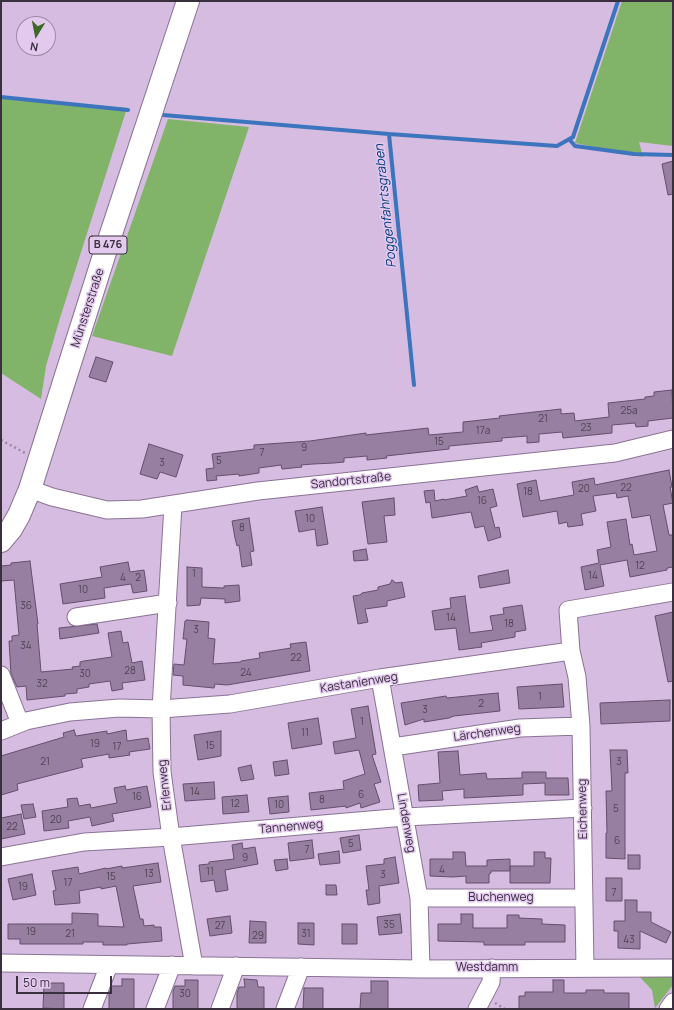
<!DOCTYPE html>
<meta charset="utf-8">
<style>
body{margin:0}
#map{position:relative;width:674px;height:1010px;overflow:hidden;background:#d6bce0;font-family:Manrope,sans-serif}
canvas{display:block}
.frame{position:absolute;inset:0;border:2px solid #392f3d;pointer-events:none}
.north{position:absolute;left:16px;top:16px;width:40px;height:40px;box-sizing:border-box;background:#e3c9ee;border:1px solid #9f8ba7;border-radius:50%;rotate:190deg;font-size:11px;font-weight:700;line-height:16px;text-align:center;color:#392f3d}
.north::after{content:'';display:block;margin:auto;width:14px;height:18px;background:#3d6825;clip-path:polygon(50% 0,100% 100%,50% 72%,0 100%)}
.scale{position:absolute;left:16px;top:976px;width:96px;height:18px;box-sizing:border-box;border:2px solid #392f3d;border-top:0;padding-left:5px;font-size:12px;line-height:14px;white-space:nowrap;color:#392f3d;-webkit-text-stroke:3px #e3c9ee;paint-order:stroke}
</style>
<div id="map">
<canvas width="674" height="1010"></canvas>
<div class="frame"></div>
<div class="north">N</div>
<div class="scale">50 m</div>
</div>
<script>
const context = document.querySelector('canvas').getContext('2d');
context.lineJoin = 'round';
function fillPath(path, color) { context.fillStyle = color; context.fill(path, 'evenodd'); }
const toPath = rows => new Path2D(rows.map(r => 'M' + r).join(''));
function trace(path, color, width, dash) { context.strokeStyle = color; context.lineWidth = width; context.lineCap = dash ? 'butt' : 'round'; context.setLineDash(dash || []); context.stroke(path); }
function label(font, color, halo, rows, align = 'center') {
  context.font = font + ' Manrope,sans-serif'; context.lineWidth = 3; context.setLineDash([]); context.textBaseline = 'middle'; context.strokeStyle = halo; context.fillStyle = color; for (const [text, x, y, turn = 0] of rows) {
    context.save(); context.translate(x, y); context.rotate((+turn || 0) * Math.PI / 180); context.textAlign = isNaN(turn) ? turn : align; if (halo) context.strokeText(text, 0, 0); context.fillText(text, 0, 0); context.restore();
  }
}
fillPath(toPath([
 [622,1,673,1,673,146,639,142,643,157,575,143],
 [1,96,127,108,60,318,46,366,41,399,1,373],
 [168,119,249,127,172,356,92,336],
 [636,973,673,976,673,985,655,1008,652,990]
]), '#81b369');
trace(toPath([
 [1,97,128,110],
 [163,115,389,134],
 [569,139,575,146,634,154,673,155],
 [414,385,389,134,557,146,573,137,618,1]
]), '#3c74bd', 4);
const building = toPath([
 [673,161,673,194,668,195,662,164,673,161],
 [96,357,113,362,106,382,89,377,96,357],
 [672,390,673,418,648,421,648,426,636,427,635,423,612,425,612,433,563,438,562,432,539,434,539,442,527,443,527,436,502,438,502,441,449,446,449,449,386,456,387,458,367,460,367,456,344,458,344,462,334,463,313,464,301,465,302,467,282,469,281,465,259,468,259,473,239,476,239,474,216,476,217,480,207,481,206,469,214,468,212,454,254,449,254,445,310,441,366,433,366,435,428,428,429,435,463,432,463,422,500,418,499,416,561,409,561,414,574,413,575,421,609,417,608,403,645,399,645,397,654,396,654,392,672,390],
 [149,444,183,455,176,477,160,472,157,479,140,474,149,444],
 [669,470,672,487,670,487,673,503,663,505,669,535,673,535,673,567,667,568,667,570,630,577,627,560,600,565,604,586,585,590,581,567,599,563,597,550,611,547,607,522,626,519,630,545,632,544,634,555,657,551,650,515,632,518,628,496,617,498,616,493,593,496,596,511,581,514,583,525,568,527,567,522,559,524,557,511,523,517,517,484,536,480,540,501,574,495,572,482,594,478,595,485,669,470],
 [477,486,479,492,493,489,497,506,490,508,495,528,499,527,501,537,488,541,484,526,475,528,471,512,432,518,430,502,426,503,424,491,434,490,435,501,444,499,444,500,467,496,465,490,477,486],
 [394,498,395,515,384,516,387,542,368,544,362,502,394,498],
 [322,507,328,544,317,546,315,529,299,532,295,511,322,507],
 [249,518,254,551,250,552,252,565,242,567,239,545,237,546,235,538,232,521,249,518],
 [366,549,368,560,354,561,353,551,366,549],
 [30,561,38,624,37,624,41,672,73,669,72,667,80,666,80,662,84,661,112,657,108,633,121,631,123,643,128,642,132,663,142,661,145,680,122,683,123,689,112,691,110,681,89,684,89,687,77,689,77,693,65,694,65,696,27,700,26,686,17,687,11,674,9,641,12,641,12,636,19,635,14,580,1,581,1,566,11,565,11,563,30,561],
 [128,562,130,572,144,570,147,591,133,593,131,584,104,588,105,598,63,604,60,584,102,577,100,567,128,562],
 [187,567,202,568,202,587,224,588,224,586,239,585,240,601,225,603,225,599,201,598,200,605,187,606,187,567],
 [508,570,510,583,480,588,478,576,508,570],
 [392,580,396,583,402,582,405,597,387,601,387,606,365,609,368,622,358,624,353,596,360,595,362,593,378,590,378,587,390,584,392,580],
 [465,596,470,633,493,630,490,616,504,614,503,608,522,605,526,630,515,632,515,637,481,643,482,647,459,650,456,628,435,630,432,611,451,608,450,598,465,596],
 [673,612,673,681,668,682,655,616,673,612],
 [187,620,209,622,208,638,215,639,213,664,241,662,241,661,260,658,259,653,291,648,290,644,306,642,310,671,227,685,215,684,214,688,183,685,183,676,173,675,174,664,184,665,187,639,183,639,185,621,187,620],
 [97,624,99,633,60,639,59,628,97,624],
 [562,684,564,707,519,709,517,687,562,684],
 [498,693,500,711,454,716,449,718,424,722,424,719,405,725,401,703,446,696,447,698,498,693],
 [670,700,670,721,601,724,600,703,670,700],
 [368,706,376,754,372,755,381,782,374,784,380,802,361,808,360,803,346,808,346,806,311,810,309,793,344,789,343,781,365,774,359,750,335,754,333,742,356,738,351,709,368,706],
 [318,718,322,744,292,749,288,723,318,718],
 [74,730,76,736,107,731,107,734,126,730,127,741,148,738,150,749,129,752,130,755,109,758,109,754,81,759,83,767,17,784,18,790,1,795,1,756,64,737,63,733,74,730],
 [221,731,221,756,198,760,194,735,221,731],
 [610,750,627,750,628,773,625,773,625,859,606,858,606,833,607,833,606,791,612,791,610,750],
 [458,751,460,775,486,773,487,779,522,778,522,772,546,772,546,778,568,778,569,795,545,795,545,783,523,784,523,795,464,798,464,789,442,791,443,800,419,801,418,785,440,783,438,752,458,751],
 [287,760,289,774,275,776,273,762,287,760],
 [251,765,254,779,241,781,238,768,251,765],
 [214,782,215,799,185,801,183,784,214,782],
 [125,786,126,790,147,786,151,807,112,814,114,821,92,826,90,817,68,821,69,828,44,831,42,811,68,807,67,799,77,798,79,806,90,804,91,808,117,803,114,788,125,786],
 [247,795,249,812,223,814,222,797,247,795],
 [288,796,289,812,270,814,268,798,288,796],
 [33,804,36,817,24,819,21,805,33,804],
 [21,814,25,834,1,839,1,818,21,814],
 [359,835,361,850,343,853,340,838,359,835],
 [312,840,314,858,290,861,288,843,312,840],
 [242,843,243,849,255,847,258,864,225,870,228,890,216,892,214,880,201,882,199,865,209,864,209,862,234,859,232,845,242,843],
 [339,851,340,863,320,865,318,854,339,851],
 [453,852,465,852,466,866,487,866,487,860,510,859,510,871,491,871,491,873,489,874,489,883,466,883,466,876,453,877,430,876,430,859,453,859,453,852],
 [534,852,545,852,545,858,551,858,550,883,510,883,510,866,534,866,534,852],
 [628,855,640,855,640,869,628,869,628,855],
 [395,857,399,883,379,886,380,903,368,905,366,890,369,890,366,866,384,864,384,859,395,857],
 [287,859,288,869,276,871,274,860,287,859],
 [158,863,161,882,133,886,140,919,143,919,144,926,154,925,154,927,161,927,162,941,127,944,127,945,103,945,103,942,83,942,83,944,20,944,20,939,8,939,8,924,72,924,72,913,98,914,98,926,124,927,116,886,101,889,101,887,79,891,80,903,55,905,53,891,56,890,52,871,78,867,79,874,106,868,106,869,122,866,122,868,158,863],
 [32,874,36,895,13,900,8,879,32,874],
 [606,878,622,878,622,901,606,901,606,878],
 [326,885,336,885,337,895,326,895,326,885],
 [625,900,637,900,637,912,651,912,651,922,671,932,666,943,640,931,640,949,618,948,618,931,614,931,614,921,625,921,625,900],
 [400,914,402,933,379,935,377,917,400,914],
 [461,914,473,914,473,928,507,928,507,915,519,915,519,918,542,919,542,924,565,925,565,942,525,942,525,945,484,945,484,942,438,941,438,924,461,924,461,914],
 [230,916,232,933,210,936,207,919,230,916],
 [250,921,266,922,266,943,249,943,250,921],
 [298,923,314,923,314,945,298,944,298,923],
 [342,924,357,924,357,944,342,944,342,924],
 [122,979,134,979,134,1009,109,1009,109,993,112,986,122,986,122,979],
 [244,979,257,980,258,987,264,987,264,1009,237,1009,237,993,239,987,245,987,244,979],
 [185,980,198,980,198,1009,173,1009,173,991,175,986,185,986,185,980],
 [553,980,564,980,564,993,586,993,586,990,604,990,604,993,629,993,629,1009,519,1009,519,996,525,996,525,992,553,992,553,980],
 [371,981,388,981,388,1009,360,1009,361,993,371,993,371,981],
 [44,983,64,983,64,1009,43,1008,44,983],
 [304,988,323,988,323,1009,303,1009,304,988]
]);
fillPath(building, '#977fa1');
trace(building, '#644e6d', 1);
const minor = toPath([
 [30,489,52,497,107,510,142,509,258,491,615,453,673,439],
 [173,505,161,709,162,772,171,837,194,966],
 [76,617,168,603],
 [571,651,577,677,581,726,585,968],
 [1,675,20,723],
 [380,678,419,898,421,969],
 [1,731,26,721,70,712,119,708,161,709,230,704,380,678,571,651,568,610,673,592],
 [393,747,520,728,581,726],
 [1,857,84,842,171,837,405,817,583,808],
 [419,898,583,898],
 [1,963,421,969,673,968],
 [92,1009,109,965],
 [155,1009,172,965],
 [220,1009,236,966],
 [285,1009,301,967],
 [477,1009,491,982,492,968],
 [668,1009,673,1002]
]);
const major = toPath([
 [1,541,11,529,19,515,30,489,108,243,188,1]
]);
trace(minor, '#8b7395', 19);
trace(major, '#8b7395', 24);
trace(toPath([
 [1,440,25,453],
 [495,1003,505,1009]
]), '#9c88a4', 2.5, [2, 3]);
trace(minor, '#fff', 17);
trace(major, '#fff', 22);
label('10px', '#504356', null, [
 ["25a",629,411],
 ["21",543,419],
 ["23",586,428],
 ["17a",483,431],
 ["15",439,442],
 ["9",304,448],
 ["7",262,453],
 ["5",219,461],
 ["3",162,463],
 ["22",626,488],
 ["20",584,489],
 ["18",528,492],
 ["16",482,501],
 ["10",310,519],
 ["8",242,528],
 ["12",640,566],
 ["1",194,574],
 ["14",593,576],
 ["4",123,578],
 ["2",138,578],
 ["10",83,590],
 ["36",26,606],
 ["14",451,618],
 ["18",509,624],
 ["3",196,630],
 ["34",26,646],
 ["22",296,658],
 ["28",130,671],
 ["24",246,673],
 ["30",85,674],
 ["32",42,684],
 ["1",540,697],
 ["2",481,704],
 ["3",425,710],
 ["1",362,722],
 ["11",305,733],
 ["19",95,744],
 ["15",210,746],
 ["17",117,747],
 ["21",45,762],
 ["3",619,762],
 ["14",195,792],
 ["6",361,795],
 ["16",137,797],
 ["8",322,800],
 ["12",235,804],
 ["10",279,805],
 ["5",616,809],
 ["20",56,820],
 ["22",12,827],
 ["6",617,841],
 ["5",351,844],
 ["7",307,850],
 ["9",245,858],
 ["4",442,870],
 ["11",210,872],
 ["13",149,874],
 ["3",383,875],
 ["15",111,877],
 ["17",68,883],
 ["19",23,887],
 ["7",614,893],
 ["35",389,925],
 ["27",220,926],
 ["19",31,932],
 ["21",70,934],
 ["31",306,934],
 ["29",258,936],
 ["43",629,940],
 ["30",185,994]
]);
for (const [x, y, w] of [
 [108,245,38]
]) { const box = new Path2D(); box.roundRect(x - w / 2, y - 9, w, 18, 3); context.fillStyle = '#e3c9ee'; context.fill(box); trace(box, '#392f3d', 1); }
label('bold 11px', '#392f3d', null, [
 ["B 476",108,245]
]);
label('12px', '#392f3d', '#e3c9ee', [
 ["Münsterstraße",88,308,-72],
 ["Sandortstraße",351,481,-6],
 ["Kastanienweg",359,683,-9],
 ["Lärchenweg",487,733,-8],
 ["Erlenweg",165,785,-96],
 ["Eichenweg",583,809,-91],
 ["Lindenweg",406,823,80],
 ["Tannenweg",291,827,-5],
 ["Buchenweg",501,898],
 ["Westdamm",487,968]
]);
label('italic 13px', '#003c7e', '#e3c9ee', [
 ["Poggenfahrtsgraben",386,206,-96]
]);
</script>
